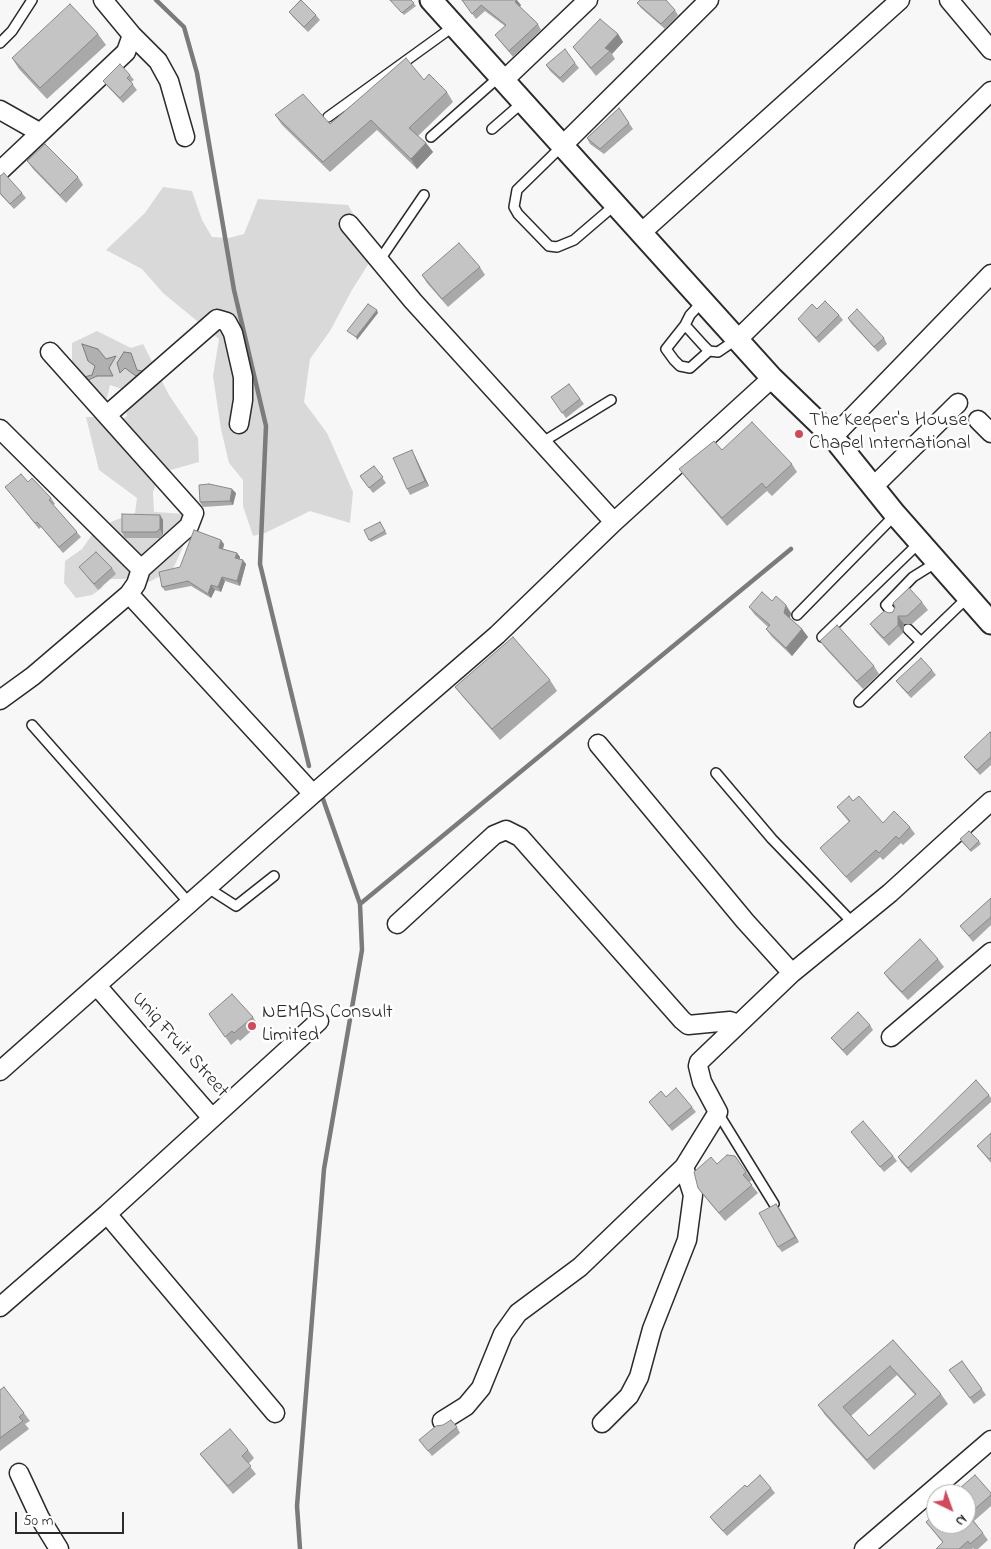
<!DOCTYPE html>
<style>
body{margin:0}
#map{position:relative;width:991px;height:1549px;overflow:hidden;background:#f7f7f7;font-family:"Indie Flower",sans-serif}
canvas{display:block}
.north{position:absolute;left:926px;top:1484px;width:50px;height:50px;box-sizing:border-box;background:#fff;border:1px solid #aaa;border-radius:50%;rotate:138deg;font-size:14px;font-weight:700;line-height:20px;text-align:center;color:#2b2b2b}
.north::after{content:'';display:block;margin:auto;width:18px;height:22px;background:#d1495b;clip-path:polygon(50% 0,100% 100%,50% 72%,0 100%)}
.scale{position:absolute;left:15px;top:1512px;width:109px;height:22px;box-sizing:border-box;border:2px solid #2b2b2b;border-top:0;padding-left:6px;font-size:15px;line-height:18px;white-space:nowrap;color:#2b2b2b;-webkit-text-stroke:4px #fff;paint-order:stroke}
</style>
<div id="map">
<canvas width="991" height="1549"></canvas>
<div class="north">N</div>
<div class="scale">50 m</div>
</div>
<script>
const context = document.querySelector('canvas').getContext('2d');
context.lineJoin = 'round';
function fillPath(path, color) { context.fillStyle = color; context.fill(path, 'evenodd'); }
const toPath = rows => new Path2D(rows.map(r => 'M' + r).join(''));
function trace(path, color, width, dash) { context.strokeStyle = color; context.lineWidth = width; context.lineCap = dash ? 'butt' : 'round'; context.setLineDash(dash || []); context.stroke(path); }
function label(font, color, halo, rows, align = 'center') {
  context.font = font + ' "Indie Flower",sans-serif'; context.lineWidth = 5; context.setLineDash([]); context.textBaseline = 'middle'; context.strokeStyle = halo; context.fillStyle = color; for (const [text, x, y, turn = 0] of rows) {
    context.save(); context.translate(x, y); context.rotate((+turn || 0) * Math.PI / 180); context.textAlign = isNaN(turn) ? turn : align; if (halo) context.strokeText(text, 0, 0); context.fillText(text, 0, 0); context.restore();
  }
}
fillPath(toPath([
 [163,187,192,191,202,220,212,237,229,238,244,234,258,199,348,205,376,252,352,290,330,331,310,359,304,402,327,433,353,492,350,523,310,511,265,533,253,536,243,506,243,480,229,463,221,429,213,376,219,339,163,293,142,269,106,250,145,213],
 [97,331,131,348,143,344,169,395,198,438,199,462,167,471,159,478,153,492,154,512,186,514,186,540,173,569,149,582,138,574,125,579,106,579,102,588,92,595,76,598,64,583,65,561,82,549,94,532,113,521,135,513,137,498,99,470,86,417,99,417,117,424,127,416,122,389,110,385,105,408,72,367,72,343]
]), '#d9d9d9');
const water = toPath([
 [82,344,98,349,106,359,116,356,109,368,113,376,97,376,84,382,84,377,92,375,95,366,88,361,82,344],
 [124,352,131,353,137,370,142,371,141,376,136,376,125,368,120,373,117,363,124,352]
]);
fillPath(water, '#b0b0b0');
trace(water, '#7b7b7b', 1);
trace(toPath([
 [156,0,184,27,197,73,234,290,266,426,260,564,309,766],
 [360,904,791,549],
 [300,1549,297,1506,324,1169,362,950,360,904,323,799]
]), '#7b7b7b', 4.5);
const service = toPath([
 [0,43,12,31,32,0],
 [328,117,454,26],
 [492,129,523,102],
 [431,137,499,77],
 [563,145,517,190,514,207,518,214,549,246,557,247,574,240,616,204],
 [379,261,424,195],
 [703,301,690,315,685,325,704,346,709,351,718,352,737,339],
 [685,325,666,349,674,360,680,366,690,368,709,351],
 [541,443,611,400],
 [797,615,895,515],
 [894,615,886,605,913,577,937,562],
 [908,629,920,641],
 [822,637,920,542],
 [859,702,968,597],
 [32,725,190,904],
 [716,773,772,839,852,922],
 [208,888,236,906,274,876],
 [718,1113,774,1204]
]);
const minor = toPath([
 [949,0,991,50],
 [132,35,158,61,169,81,185,137],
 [503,81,588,0],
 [0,110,39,132],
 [563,145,709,0],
 [0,171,126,52,132,35,103,0],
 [349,224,413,301,614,522],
 [642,232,900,0],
 [738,339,991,91],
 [50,352,194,513,189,526,141,569],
 [107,415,217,319,227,322,233,333,243,377,243,400,239,424],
 [978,420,991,433],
 [0,429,141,569,136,584,129,594,33,676,0,700],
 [833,437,991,274],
 [874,486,958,403],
 [129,594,313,794],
 [598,744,745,921,792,973],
 [397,924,494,835,506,830,520,837,682,1020,688,1025,730,1021,738,1024],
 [97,986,212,1118],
 [891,1037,991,952],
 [0,1071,313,794,497,635,614,522,772,378],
 [107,1214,275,1413],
 [0,1307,107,1214,319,1021],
 [442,1421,466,1406,481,1388,503,1334,518,1313,580,1267,684,1167,718,1112,702,1082,698,1066,699,1062,792,973,890,893,991,801],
 [602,1423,629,1396,639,1377,652,1329,687,1240,693,1195,684,1167],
 [19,1473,40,1518,59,1549],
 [864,1549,991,1440]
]);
const tertiary = toPath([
 [431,0,772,378,833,437,895,514,991,623]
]);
trace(service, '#2b2b2b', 12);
trace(minor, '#2b2b2b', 21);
trace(tertiary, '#2b2b2b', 25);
trace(service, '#fff', 9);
trace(minor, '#fff', 18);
trace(tertiary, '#fff', 21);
fillPath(toPath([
 [300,0,302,0,302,1,316,15,320,20,308,32,293,17,289,12],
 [390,0,411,0,416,6,404,15],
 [462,0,521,5,520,7,538,24,541,30,513,57,495,35,505,26,485,11,476,19],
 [637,3,675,10,678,15,665,29,641,8],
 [98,34,106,45,47,99,19,69,12,58],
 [618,34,623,42,612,54,615,59,596,76,573,47],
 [575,63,579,68,563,83,550,71,546,65],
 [130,75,134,80,131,82,137,90,123,103,107,86,103,81],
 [424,80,447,92,453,102,418,136,426,143,433,152,417,169,377,130,330,172,282,125,275,115,330,124],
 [619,108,633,129,604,154,590,144,587,138],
 [27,161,78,177,83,185,66,203,33,169],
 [0,176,22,193,26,198,14,209,0,194],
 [480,267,485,275,448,307,427,283,422,275],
 [817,309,839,315,843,320,819,343,802,324,798,319],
 [848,318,884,338,887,344,878,352,851,323],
 [569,384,584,404,566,418,551,397],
 [415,456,429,486,410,495,407,489],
 [792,464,797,472,772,496,767,491,727,526,685,477,679,469],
 [374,466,386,483,373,493,360,476],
 [28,482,51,498,55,504,53,505,81,537,63,553,41,527,39,529,5,487],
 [236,493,233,505,203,507,200,502],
 [160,515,163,520,163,535,160,538,125,538,122,532],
 [380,522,387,534,371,542,369,540],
 [224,544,223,549,237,553,240,557,240,559,246,564,240,586,225,581,221,592,215,590,211,598,191,586,165,591,162,587,180,567],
 [79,567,112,568,116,574,98,590],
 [772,601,791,613,790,618,802,629,808,637,792,656,772,637,766,629,768,627,755,615,749,607],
 [922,602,928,610,912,624,904,624,903,633,889,646,876,632,870,624,889,613],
 [820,641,874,666,879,674,863,689,826,649],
 [932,670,936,675,911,698,900,686,896,681],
 [550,680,557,691,500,740,463,697,455,687],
 [991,733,991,765,980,775,968,762,964,757],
 [853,801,883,823,910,827,915,834,903,845,901,843,883,860,880,857,851,883,825,854,820,848,849,822,837,807],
 [979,841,981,844,971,852,962,842],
 [991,898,991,925,973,942,960,926],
 [938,959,944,967,908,1000,890,981,884,973],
 [209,1014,253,1017,258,1025,240,1041,238,1039,231,1045],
 [870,1025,873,1030,847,1056,835,1043,831,1038],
 [989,1095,991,1098,991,1102,911,1173,901,1162,898,1157],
 [666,1097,692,1107,696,1112,672,1131,649,1102],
 [851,1132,893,1156,897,1161,884,1172],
 [991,1133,991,1163,977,1146],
 [735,1156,752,1180,749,1182,758,1193,725,1221,704,1196,698,1188,717,1164],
 [776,1204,799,1242,782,1252,778,1247],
 [893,1340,941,1394,948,1404,874,1470,825,1415,818,1405],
 [897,1375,915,1395,869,1436,851,1416],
 [962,1361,986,1395,974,1404,949,1370],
 [0,1390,24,1413,30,1421,25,1424,29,1429,0,1451],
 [457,1427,460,1433,432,1456,419,1440],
 [248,1450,254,1458,248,1464,256,1474,233,1494,206,1462,200,1454],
 [747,1487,771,1488,775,1493,727,1536,714,1522,710,1517],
 [991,1493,991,1506,974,1521,988,1540,978,1549,974,1549,973,1548,972,1549,936,1549,943,1543,926,1522,966,1494]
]), '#a9a9a9');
fillPath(toPath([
 [517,0,521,5,519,7,515,2],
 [618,34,623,42,612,54,610,51,605,48],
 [426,143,433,152,417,169,411,159],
 [377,310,378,313,357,340,356,337],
 [412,450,415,456,429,486,425,481],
 [232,489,236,493,233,505,230,501],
 [160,515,163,520,163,535,160,529],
 [221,540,224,544,222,553,219,548],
 [237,553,240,557,239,562,235,558],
 [243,560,246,564,240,586,237,581],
 [222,577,225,581,221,592,218,587],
 [211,585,215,590,211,598,208,594],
 [786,605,791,613,789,621,784,613],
 [898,616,904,624,903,633,898,625],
 [802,629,808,637,792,656,786,648],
 [776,1204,780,1209,799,1242,795,1237]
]), '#898989');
const building = toPath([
 [301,0,316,15,304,27,289,12,301,0],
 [390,0,411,0,414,3,402,13,390,0],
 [462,0,517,0,515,2,538,24,509,51,495,35,506,25,481,5,472,14,462,0],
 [640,0,666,0,675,10,661,24,637,3,640,0],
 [70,4,98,34,40,88,12,58,70,4],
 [600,19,618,34,605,48,610,51,591,68,573,47,600,19],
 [565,49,575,63,560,78,546,65,565,49],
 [406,58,424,80,429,74,447,92,409,128,426,143,411,159,371,120,323,162,275,115,303,94,330,124,406,58],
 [120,64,130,75,127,78,133,84,120,98,103,81,120,64],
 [619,108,629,123,600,149,587,138,619,108],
 [45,144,78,177,60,195,27,161,45,144],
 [4,173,22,193,10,204,0,193,0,176,4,173],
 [459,243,480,267,442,299,422,275,459,243],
 [825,301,839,315,816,338,798,319,812,304,817,309,825,301],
 [368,304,377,310,356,337,347,331,368,304],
 [857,309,884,338,874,347,848,318,857,309],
 [569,384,580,399,562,413,551,397,569,384],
 [752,422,792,464,766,488,762,483,722,518,679,469,714,441,722,450,752,422],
 [412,450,425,481,407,489,393,458,412,450],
 [374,466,383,477,369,488,360,476,374,466],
 [21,474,28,482,32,478,51,498,49,500,77,532,59,547,37,522,35,523,5,487,21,474],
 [209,484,232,489,230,501,200,502,199,485,209,484],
 [122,514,160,515,160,529,156,532,122,532,122,514],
 [380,522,385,531,369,540,364,530,380,522],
 [194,530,221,540,219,548,237,553,235,558,243,560,237,581,222,577,218,587,211,585,208,594,188,581,162,587,159,572,180,567,194,530],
 [96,552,112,568,94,584,79,567,96,552],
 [909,588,922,602,907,616,898,616,898,625,884,638,870,624,884,611,889,613,893,612,895,607,893,603,909,588],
 [762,592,772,601,776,596,786,605,784,613,802,629,786,648,766,629,770,625,749,607,762,592],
 [837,625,874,666,857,681,820,641,837,625],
 [513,637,550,680,492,729,455,687,513,637],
 [921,658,932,670,908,693,896,681,921,658],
 [990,732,991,733,991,757,977,770,964,757,990,732],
 [849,796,853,801,859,796,883,823,894,811,910,827,899,839,896,836,879,853,876,850,846,877,820,848,850,821,837,807,849,796],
 [969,831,979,841,970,850,960,839,969,831],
 [991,898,991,917,969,936,960,926,991,898],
 [920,939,938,959,902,992,884,973,920,939],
 [232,994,253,1017,234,1033,232,1031,225,1037,209,1014,232,994],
 [858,1012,870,1025,843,1050,831,1038,858,1012],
 [976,1080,989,1095,908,1168,898,1157,976,1080],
 [676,1088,692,1107,669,1126,649,1102,661,1091,666,1097,676,1088],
 [863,1121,893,1156,880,1167,851,1132,863,1121],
 [991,1133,991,1158,989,1159,977,1146,991,1133],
 [727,1155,735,1156,746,1172,743,1175,752,1185,719,1213,698,1188,694,1172,711,1157,717,1164,727,1155],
 [776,1204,795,1237,778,1247,759,1213,776,1204],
 [893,1340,941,1394,867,1460,818,1405,893,1340],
 [890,1366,916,1394,869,1436,843,1407,890,1366],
 [962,1361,982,1389,970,1398,949,1370,962,1361],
 [4,1387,24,1413,19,1417,23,1421,0,1438,0,1390,4,1387],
 [451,1420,457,1427,428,1451,419,1440,436,1426,443,1425,451,1420],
 [230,1429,248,1450,242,1456,251,1466,228,1486,200,1454,230,1429],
 [760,1475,771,1488,723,1531,710,1517,745,1485,747,1487,760,1475],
 [975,1475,991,1493,991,1495,968,1515,983,1533,970,1544,968,1541,959,1549,936,1549,943,1542,926,1522,936,1513,936,1524,966,1524,966,1494,953,1494,975,1475]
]);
fillPath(building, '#c4c4c4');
trace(building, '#898989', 1);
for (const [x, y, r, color] of [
 [799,434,5,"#d1495b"],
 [252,1026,5,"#d1495b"]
]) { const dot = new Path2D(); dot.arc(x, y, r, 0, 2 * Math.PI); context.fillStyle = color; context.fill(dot); trace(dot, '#fff', 2); }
label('20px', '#2b2b2b', '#fff', [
 ["The Keeper's House",809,422],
 ["Chapel International",809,445],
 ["NEMAS Consult",262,1014],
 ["Limited",262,1037]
], 'left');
label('20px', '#2b2b2b', '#fff', [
 ["Uniq Fruit Street",179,1046,48]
]);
</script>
